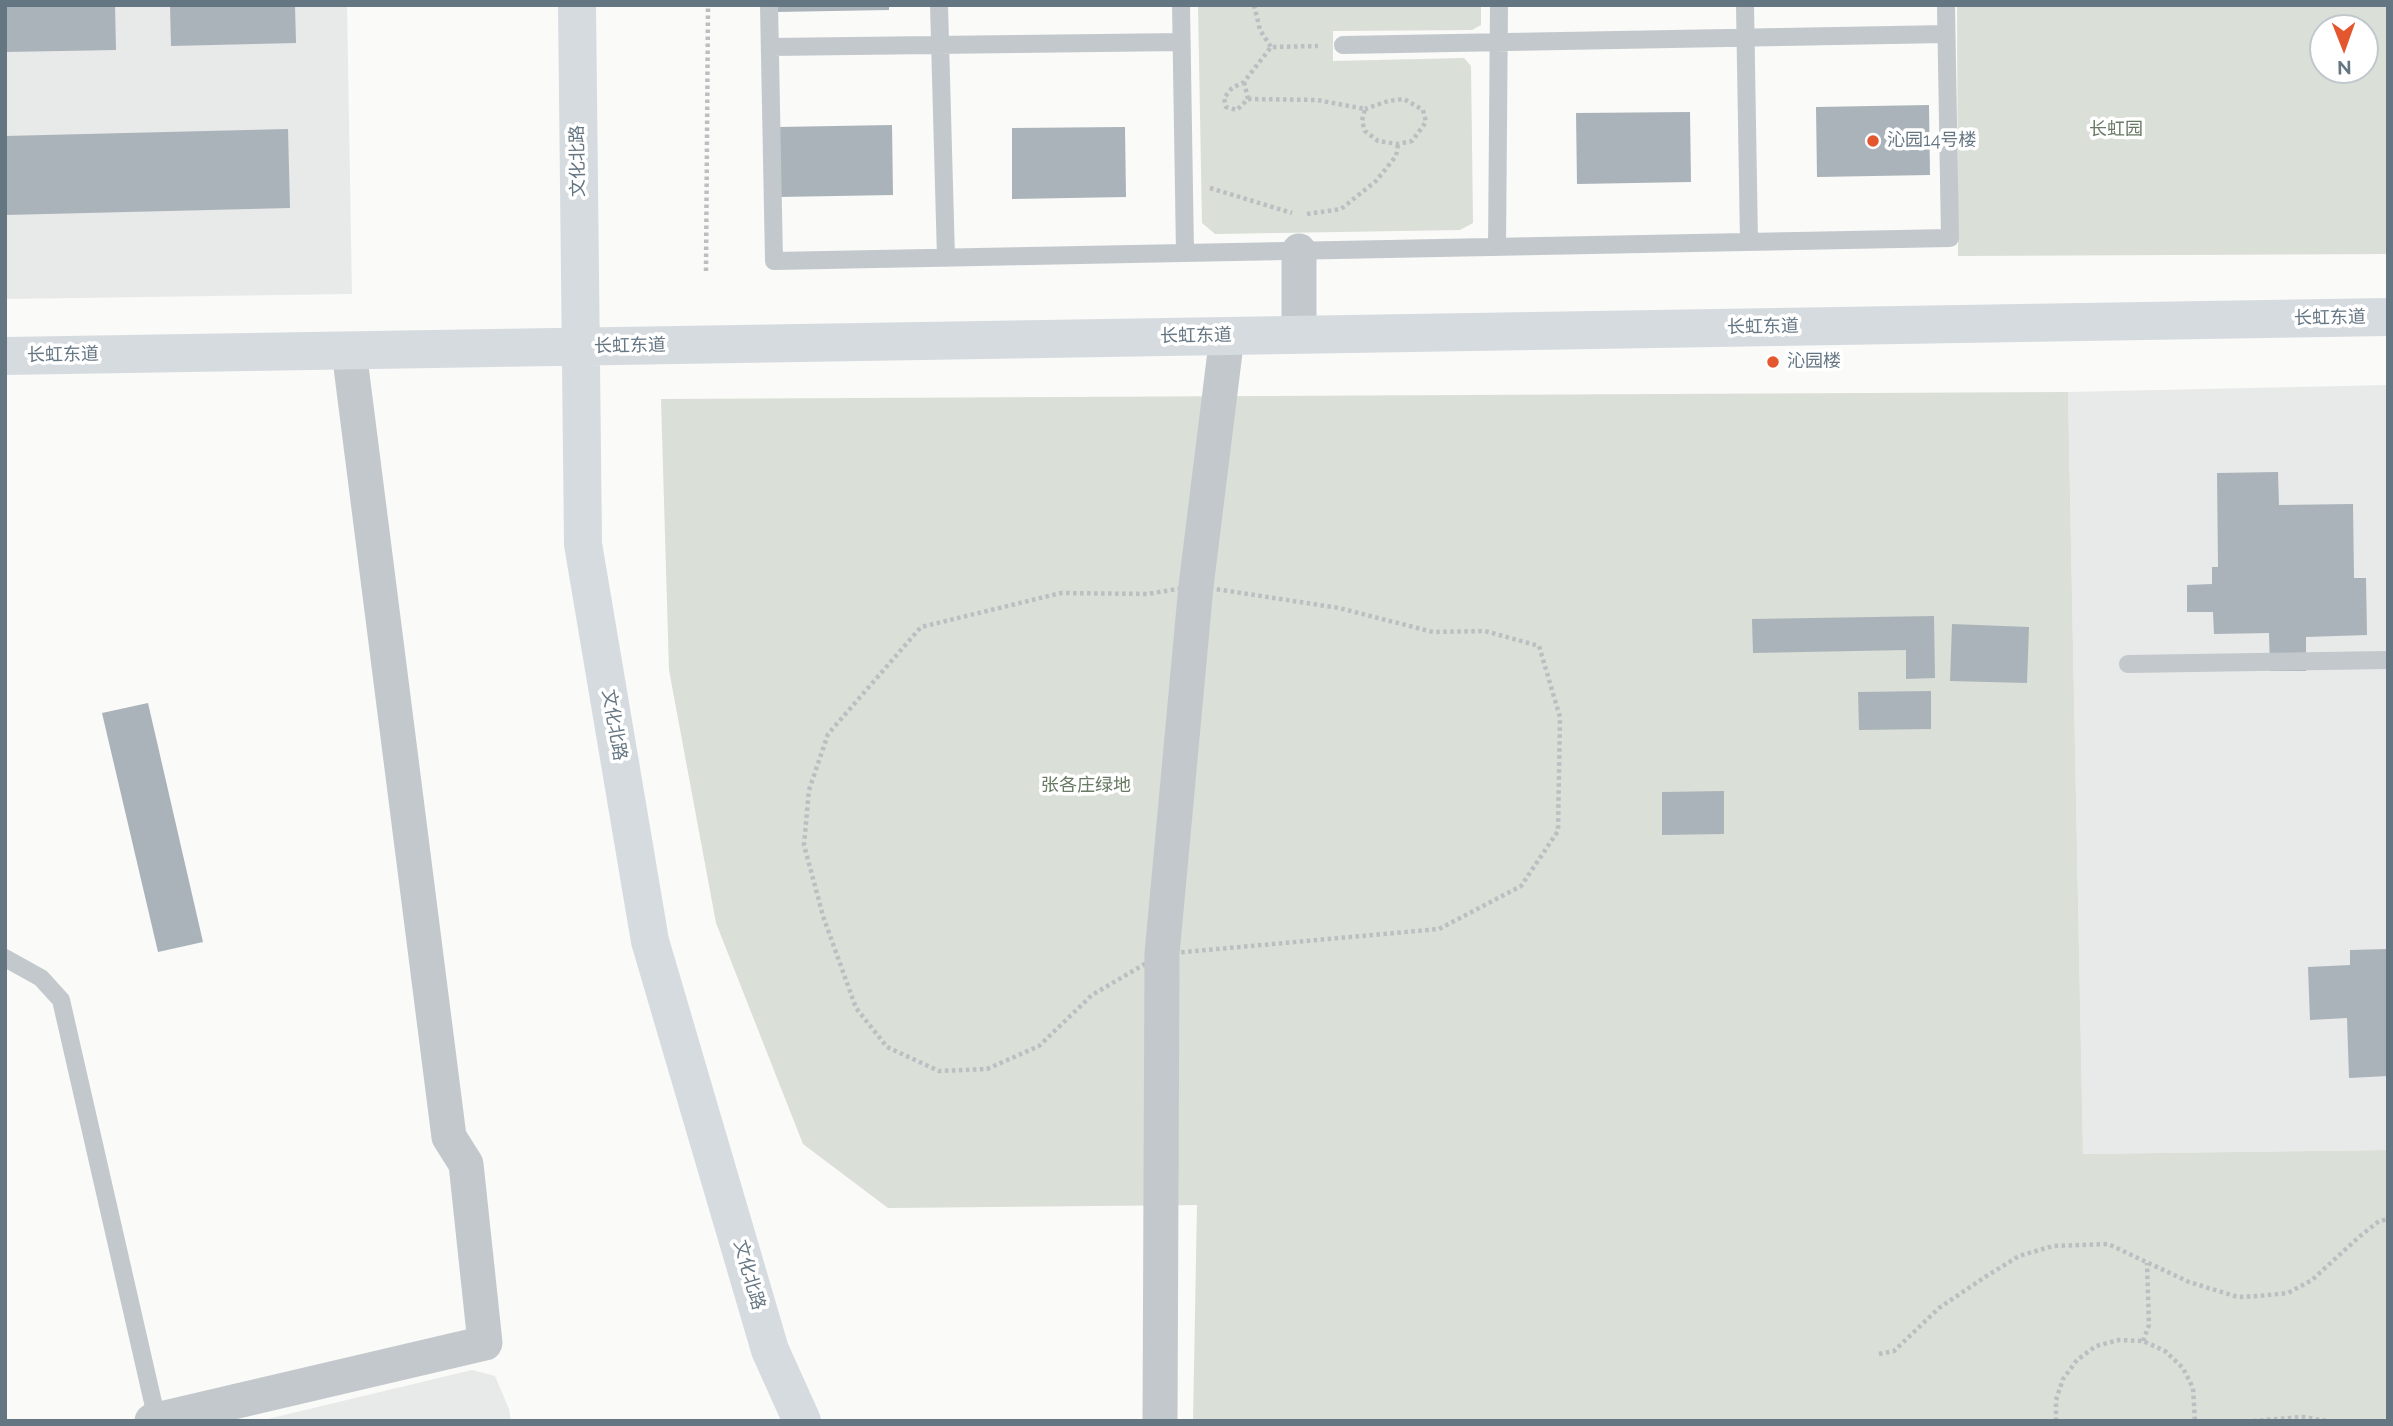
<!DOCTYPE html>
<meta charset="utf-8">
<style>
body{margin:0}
#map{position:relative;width:2393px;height:1426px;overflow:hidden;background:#fafaf8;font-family:Raleway,sans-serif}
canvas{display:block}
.frame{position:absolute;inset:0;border:7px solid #657683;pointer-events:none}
.north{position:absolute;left:2309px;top:14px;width:70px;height:70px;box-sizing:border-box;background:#fff;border:2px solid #c1c8cd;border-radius:50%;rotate:179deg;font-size:19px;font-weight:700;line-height:28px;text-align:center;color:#657683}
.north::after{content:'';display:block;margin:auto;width:24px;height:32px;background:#e4572e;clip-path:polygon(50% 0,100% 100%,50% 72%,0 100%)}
</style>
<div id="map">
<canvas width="2393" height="1426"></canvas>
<div class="frame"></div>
<div class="north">N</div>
</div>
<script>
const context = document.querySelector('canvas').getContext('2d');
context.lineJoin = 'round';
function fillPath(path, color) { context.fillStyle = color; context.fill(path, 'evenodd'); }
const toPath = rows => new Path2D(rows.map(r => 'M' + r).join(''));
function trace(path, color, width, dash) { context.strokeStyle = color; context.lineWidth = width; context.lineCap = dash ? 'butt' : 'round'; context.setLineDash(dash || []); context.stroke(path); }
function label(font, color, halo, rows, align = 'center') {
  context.font = font + ' Raleway,"Noto Sans SC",sans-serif'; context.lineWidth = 7; context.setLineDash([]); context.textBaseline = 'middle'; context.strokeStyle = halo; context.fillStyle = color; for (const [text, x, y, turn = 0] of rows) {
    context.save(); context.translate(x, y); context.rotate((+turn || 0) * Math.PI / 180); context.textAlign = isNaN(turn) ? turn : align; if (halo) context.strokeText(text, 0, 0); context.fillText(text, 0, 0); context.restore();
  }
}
fillPath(toPath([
 [5,5,347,5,352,294,5,299],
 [2388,385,2388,1150,2083,1154,2068,392],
 [472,1370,495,1376,509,1409,511,1421,259,1421]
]), '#e8e9e9');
fillPath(toPath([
 [1198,5,1481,5,1481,25,1472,30,1333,31,1333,61,1464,58,1471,66,1473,223,1460,230,1215,234,1202,223],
 [1957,5,2388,5,2388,254,1958,256],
 [2323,28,2365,28,2365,70,2323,70],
 [2068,392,2083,1154,2388,1150,2388,1421,1193,1421,1197,1205,888,1208,803,1144,716,923,669,670,661,399]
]), '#dadfd7');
fillPath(toPath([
 [5,5,115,5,116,50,5,52],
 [170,5,295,5,296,43,171,46],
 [775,5,889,5,889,10,775,12],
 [1929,105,1930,175,1817,177,1816,107],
 [1690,112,1691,182,1577,184,1576,113],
 [892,125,893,195,779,197,778,127],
 [1125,127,1126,197,1012,199,1012,128],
 [288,129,290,208,5,215,5,136],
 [2278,472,2279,505,2353,504,2354,578,2366,578,2367,635,2306,637,2306,671,2270,671,2269,633,2214,634,2213,612,2187,612,2187,585,2212,584,2212,567,2218,567,2217,473],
 [1934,616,1935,678,1906,679,1906,650,1753,653,1752,619],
 [1952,624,2029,627,2027,683,1950,681],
 [1931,691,1931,729,1859,730,1858,692],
 [148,703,203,942,158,952,102,713],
 [1724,791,1724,834,1662,835,1662,792],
 [2388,949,2388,1076,2349,1078,2347,1018,2310,1020,2308,967,2350,965,2350,950]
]), '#aab3b9');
trace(toPath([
 [1254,5,1260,30,1271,47],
 [1244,82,1248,99,1237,110,1226,107,1224,98,1232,88,1244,82,1271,47,1318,46],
 [1248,99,1317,100,1365,109,1362,121,1365,131,1378,141,1398,144,1412,141,1426,122,1423,110,1404,99,1388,101,1365,109],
 [1210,188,1292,213],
 [1307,214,1341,209,1376,181,1396,156,1398,144],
 [706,271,708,5],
 [1196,586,1339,608,1433,632,1485,631,1539,646,1560,717,1558,831,1521,886,1439,929,1162,954,1092,995,1039,1046,987,1069,939,1071,887,1047,856,1008,823,916,804,845,809,790,828,734,921,627,1061,593,1147,594,1196,586],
 [2143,1341,2149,1325,2147,1263],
 [1879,1354,1894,1351,1939,1308,1985,1277,2019,1256,2053,1246,2108,1244,2189,1282,2238,1297,2259,1296,2288,1293,2312,1280,2359,1237,2379,1221,2388,1219],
 [2056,1421,2056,1400,2063,1379,2077,1360,2096,1346,2119,1340,2143,1341,2165,1351,2183,1368,2193,1388,2195,1421],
 [2253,1421,2302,1417,2328,1421]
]), '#bbbfc2', 4.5, [3.5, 3.5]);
trace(toPath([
 [769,5,774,261,1950,238,1946,5],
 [939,5,946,258],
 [1181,5,1185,253],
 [1745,5,1749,242],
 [1343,45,1946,34],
 [770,47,1181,42],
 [1497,247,1499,5],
 [2128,664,2388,660],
 [5,958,41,978,61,1000,157,1420]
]), '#c3c8cc', 18);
trace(toPath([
 [1299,251,1299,335],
 [152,1421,485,1343,466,1164,449,1137,349,351],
 [1160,1421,1162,954,1196,586,1227,336]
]), '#c3c8cc', 35);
trace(toPath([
 [577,5,583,544,650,941,770,1350,802,1421],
 [5,356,2388,317]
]), '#d6dbdf', 38);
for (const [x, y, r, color] of [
 [1873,141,7,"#e4572e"],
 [1773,362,7,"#e4572e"]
]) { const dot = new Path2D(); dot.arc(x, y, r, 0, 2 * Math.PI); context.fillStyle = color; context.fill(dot); trace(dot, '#fff', 2.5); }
label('18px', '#687a64', '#fff', [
 ["长虹园",2116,130],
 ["张各庄绿地",1086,786]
]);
label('18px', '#657683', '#fff', [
 ["沁园14号楼",1887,141],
 ["沁园楼",1787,362]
], 'left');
label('18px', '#657683', '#fff', [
 ["文化北路",578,161,-91],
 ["长虹东道",2330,318,-1],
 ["长虹东道",1763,327,-1],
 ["长虹东道",1196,336,-1],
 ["长虹东道",630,346,-1],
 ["长虹东道",63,355,-1],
 ["文化北路",614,725,80],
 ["文化北路",749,1275,74]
]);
</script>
